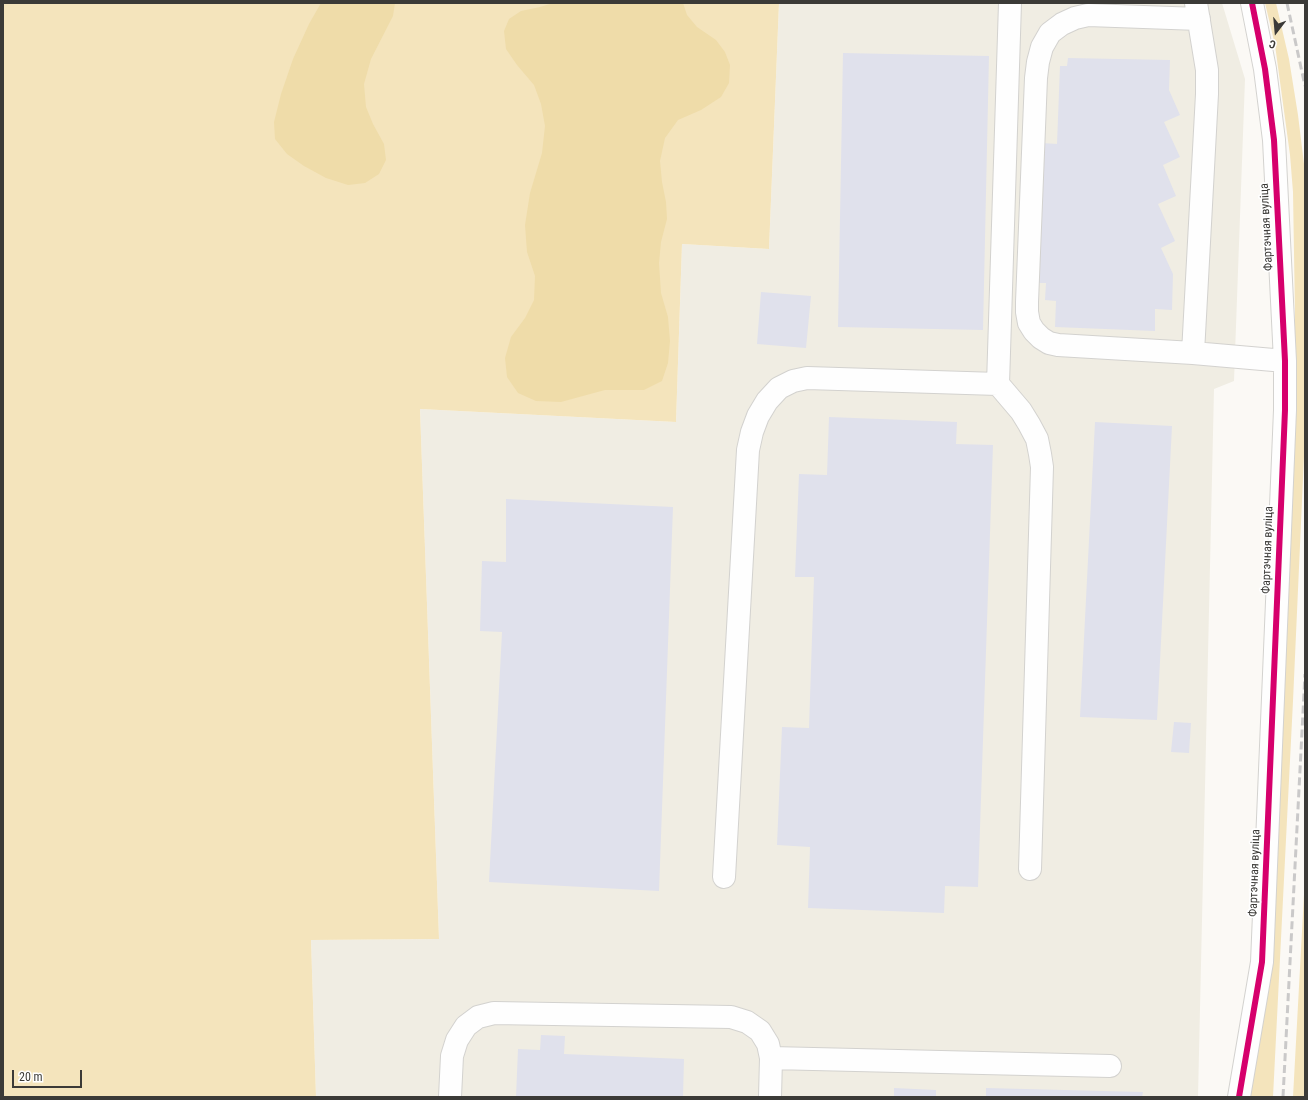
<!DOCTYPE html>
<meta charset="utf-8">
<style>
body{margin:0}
#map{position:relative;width:1308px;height:1100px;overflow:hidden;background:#fbf9f5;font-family:"Roboto Condensed",sans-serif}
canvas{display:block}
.frame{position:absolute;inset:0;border:4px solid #3b3a37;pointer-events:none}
.north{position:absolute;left:1256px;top:12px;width:40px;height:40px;-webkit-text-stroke:3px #fff;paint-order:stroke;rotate:196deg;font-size:11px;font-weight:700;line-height:16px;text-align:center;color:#3b3a37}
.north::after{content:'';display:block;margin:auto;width:14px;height:18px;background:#3b3a37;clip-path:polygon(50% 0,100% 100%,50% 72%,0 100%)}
.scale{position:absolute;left:12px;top:1070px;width:70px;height:18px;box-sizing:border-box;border:2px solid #3b3a37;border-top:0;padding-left:5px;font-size:12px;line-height:14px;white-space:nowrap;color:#3b3a37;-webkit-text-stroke:3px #fff;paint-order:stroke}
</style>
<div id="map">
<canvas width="1308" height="1100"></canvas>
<div class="frame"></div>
<div class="north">С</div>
<div class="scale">20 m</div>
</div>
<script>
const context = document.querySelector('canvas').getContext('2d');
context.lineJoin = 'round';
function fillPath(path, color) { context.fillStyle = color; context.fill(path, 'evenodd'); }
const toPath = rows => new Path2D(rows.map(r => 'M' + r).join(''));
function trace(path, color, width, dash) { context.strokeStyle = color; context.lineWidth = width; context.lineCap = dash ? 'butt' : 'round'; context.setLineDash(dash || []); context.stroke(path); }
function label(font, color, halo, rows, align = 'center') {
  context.font = font + ' "Roboto Condensed",sans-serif'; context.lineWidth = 3.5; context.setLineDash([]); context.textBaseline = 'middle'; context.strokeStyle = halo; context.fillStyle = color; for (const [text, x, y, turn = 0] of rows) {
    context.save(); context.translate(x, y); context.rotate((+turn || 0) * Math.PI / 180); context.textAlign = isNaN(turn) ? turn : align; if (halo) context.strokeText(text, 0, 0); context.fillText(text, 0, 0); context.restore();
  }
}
fillPath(toPath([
 [779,3,1222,3,1245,79,1234,381,1214,389,1198,1097,316,1097,311,940,439,939,420,409,676,422,682,244,769,249]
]), '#f0ede3');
fillPath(toPath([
 [3,3,779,3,769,249,682,244,676,422,420,409,439,939,311,940,316,1097,3,1097],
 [1265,3,1276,3,1289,59,1298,115,1304,164,1305,434,1293,701,1273,1097,1250,1097,1258,1028,1294,455,1295,314,1293,192,1290,155,1275,45],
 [1305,876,1305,1097,1293,1097]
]), '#f4e4bc');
fillPath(toPath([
 [321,3,395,3,393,16,371,59,364,84,366,107,373,124,384,144,386,160,379,174,365,183,348,185,326,178,304,166,287,154,275,139,274,122,281,94,293,59,309,24],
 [553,3,683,3,687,15,697,27,716,40,725,52,730,65,729,83,721,97,701,110,678,120,665,138,660,161,662,182,666,202,667,219,661,242,659,263,661,293,668,317,670,341,668,363,662,381,644,390,605,390,561,402,536,401,518,393,507,377,505,358,511,337,525,318,534,300,535,276,527,252,525,225,530,193,542,153,545,126,541,104,534,85,517,65,506,49,504,31,509,19,521,11,540,7]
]), '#efdca9');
fillPath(toPath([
 [843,53,989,56,983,330,838,327],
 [1068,58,1170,60,1169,90,1180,115,1164,122,1180,157,1163,165,1176,196,1158,204,1175,241,1161,248,1173,274,1172,310,1155,309,1155,331,1055,327,1056,301,1045,300,1046,283,1038,283,1042,143,1057,144,1060,66,1067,66],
 [761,292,811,296,806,348,757,344],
 [829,417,957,422,956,444,993,445,978,887,945,886,944,913,808,908,810,847,777,845,782,727,809,728,814,577,795,577,799,474,827,475],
 [1095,422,1172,426,1157,720,1080,717],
 [506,499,673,507,659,891,489,882,502,632,480,631,482,561,506,562],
 [1174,722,1191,723,1189,753,1171,752],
 [541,1035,565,1036,564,1054,684,1059,683,1097,516,1097,518,1049,540,1050],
 [894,1088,936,1090,936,1097,894,1097],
 [986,1088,1143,1092,1142,1097,986,1097]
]), '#e0e1ec');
const minor = toPath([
 [1196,3,1207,70,1207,94,1193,353,1285,361],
 [1193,353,1058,345,1049,343,1041,338,1034,331,1029,323,1027,312,1027,302,1036,78,1038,62,1042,47,1050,33,1062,24,1075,18,1088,15,1199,19],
 [998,384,1021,411,1029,424,1037,439,1040,454,1042,467,1030,869],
 [724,877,748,450,752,432,758,416,767,401,779,388,793,381,807,378,998,384,1010,3],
 [771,1058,1110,1066],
 [450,1097,452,1056,457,1040,466,1026,478,1017,494,1013,731,1017,747,1022,760,1031,768,1044,771,1058,770,1097],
 [1239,1097,1262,962,1285,410,1285,361,1274,140,1265,69,1252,3]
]);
trace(minor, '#d3d2cf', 24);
trace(minor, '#fefefe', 22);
trace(toPath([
 [1287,3,1305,86],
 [1283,1097,1305,674]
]), '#cac9c9', 3, [8, 4]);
trace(toPath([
 [1239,1097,1262,962,1285,410,1285,361,1274,140,1265,69,1252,3]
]), '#d6006c', 6);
label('12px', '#3b3a37', '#fff', [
 ["Фартэчная вуліца",1267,227,-93],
 ["Фартэчная вуліца",1268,550,-88],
 ["Фартэчная вуліца",1255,873,-88]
]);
</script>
